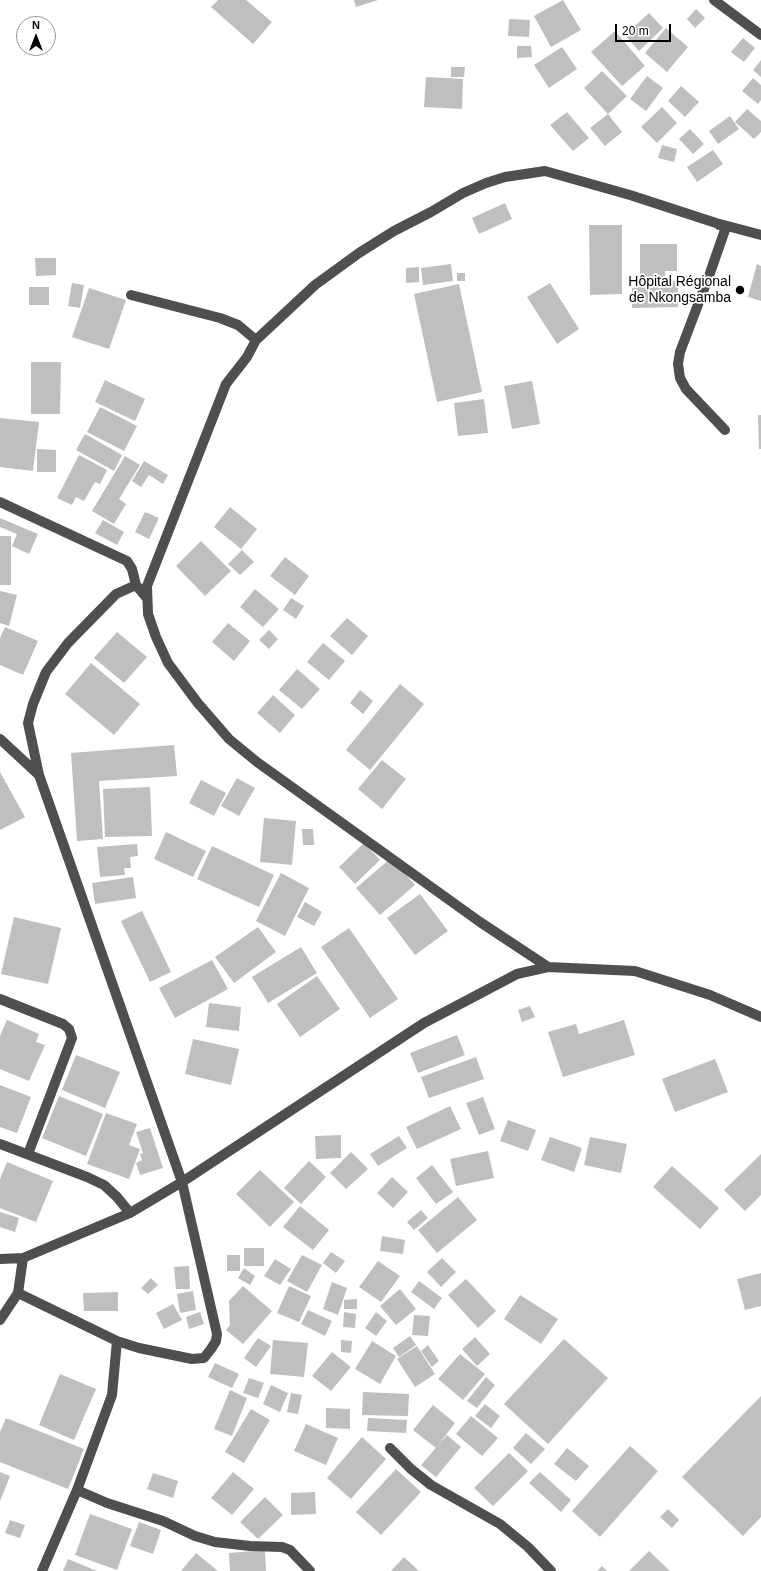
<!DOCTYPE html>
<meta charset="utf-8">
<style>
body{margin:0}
#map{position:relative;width:761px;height:1571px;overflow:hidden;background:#fff;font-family:Arial,sans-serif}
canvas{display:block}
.north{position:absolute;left:16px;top:16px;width:40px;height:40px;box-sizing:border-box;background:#fff;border:1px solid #999;border-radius:50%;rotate:0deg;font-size:11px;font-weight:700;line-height:16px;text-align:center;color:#000}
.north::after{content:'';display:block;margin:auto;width:14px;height:18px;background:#000;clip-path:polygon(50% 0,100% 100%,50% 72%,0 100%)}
.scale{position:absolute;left:615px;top:24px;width:56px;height:18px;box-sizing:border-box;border:2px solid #000;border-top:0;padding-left:5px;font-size:12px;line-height:14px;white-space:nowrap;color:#000;-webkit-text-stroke:3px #fff;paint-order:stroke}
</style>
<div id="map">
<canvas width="761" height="1571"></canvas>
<div class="north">N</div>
<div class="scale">20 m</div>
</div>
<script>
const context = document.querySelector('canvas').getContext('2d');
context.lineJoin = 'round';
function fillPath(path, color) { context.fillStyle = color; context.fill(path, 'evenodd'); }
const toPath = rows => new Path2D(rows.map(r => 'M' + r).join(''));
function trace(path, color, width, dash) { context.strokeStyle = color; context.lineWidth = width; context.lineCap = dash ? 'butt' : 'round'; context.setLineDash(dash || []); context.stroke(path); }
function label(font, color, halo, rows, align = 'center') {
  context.font = font + ' Arial,sans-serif'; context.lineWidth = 3.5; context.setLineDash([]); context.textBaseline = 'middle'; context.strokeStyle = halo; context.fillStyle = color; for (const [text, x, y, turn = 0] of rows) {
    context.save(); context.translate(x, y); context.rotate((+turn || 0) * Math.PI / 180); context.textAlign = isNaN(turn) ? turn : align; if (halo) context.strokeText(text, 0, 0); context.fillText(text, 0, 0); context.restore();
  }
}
fillPath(toPath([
 [218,0,246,0,272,22,253,44,211,7],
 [354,0,378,0,356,7],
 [563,0,581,30,551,47,534,16],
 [696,9,705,18,695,28,687,19],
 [649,13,663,28,639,51,625,35],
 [509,19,530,20,529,37,508,36],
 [666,28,688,47,667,72,645,53],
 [615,31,645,66,622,86,591,52],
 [743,38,755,48,744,62,731,52],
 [517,46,531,46,532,57,517,58],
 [562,47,577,69,549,88,534,65],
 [761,60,761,77,753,70],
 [451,67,465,67,464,77,451,77],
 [602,71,627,96,608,114,584,88],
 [647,76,663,88,646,111,630,99],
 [426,77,463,79,462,109,424,107],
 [753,78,761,85,761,100,758,104,742,91],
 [681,86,699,102,685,117,668,101],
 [662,107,677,123,657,143,641,127],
 [747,109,761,121,761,132,754,139,735,122],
 [567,112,589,138,573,151,550,125],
 [608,114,622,132,605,146,590,128],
 [730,116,739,129,718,144,709,131],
 [690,129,704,144,693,154,679,139],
 [662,145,677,149,674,162,658,158],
 [713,150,723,164,697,182,687,167],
 [505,203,512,219,479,234,472,218],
 [589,225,622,225,622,294,590,295],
 [640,244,677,244,677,271,665,271,665,281,678,281,678,307,632,308,632,288,640,287],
 [35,258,56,258,56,275,36,276],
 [451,264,453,281,423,285,421,268],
 [757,264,761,266,761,301,748,297],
 [419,267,419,282,406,283,406,268],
 [457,273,465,273,465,281,457,281],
 [72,283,84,285,80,308,68,306],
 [550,283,579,329,557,344,527,297],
 [459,284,482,392,437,402,414,294],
 [29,287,49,287,49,305,29,305],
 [89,288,126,300,109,349,72,337],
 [31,362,61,362,60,414,31,414],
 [105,380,145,399,135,421,95,402],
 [532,381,540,424,512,429,504,386],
 [484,399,488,433,458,436,454,403],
 [100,407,137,426,124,451,87,432],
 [758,415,761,415,761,449,759,449],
 [0,418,39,422,33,471,0,467],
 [85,434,122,455,114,471,76,450],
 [37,449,56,450,56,472,37,472],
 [79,455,107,470,100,484,95,482,84,501,76,497,72,505,57,498],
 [125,456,140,465,119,499,126,504,114,524,92,511],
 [144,461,168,475,163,484,149,475,141,487,132,481],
 [230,507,257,529,241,549,214,527],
 [145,512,159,518,149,539,135,532],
 [0,518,38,534,29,554,12,546,17,534,0,527],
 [103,520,124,532,117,545,95,533],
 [0,536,11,536,11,585,0,585],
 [201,541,231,571,205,596,176,566],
 [242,550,254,562,240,575,228,564],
 [285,557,309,576,295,595,270,576],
 [255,589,279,609,263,627,240,607],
 [0,591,17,595,9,626,0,623],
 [291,598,304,606,296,619,283,610],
 [347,618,368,636,352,655,330,636],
 [228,623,250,641,234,661,212,642],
 [5,627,38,641,23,675,0,665,0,638],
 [269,630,278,639,269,649,259,640],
 [117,632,147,657,124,683,94,658],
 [323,643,345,661,329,680,307,662],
 [91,663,140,704,114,735,65,694],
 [297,669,320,689,302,709,279,690],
 [400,684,424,704,370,770,346,750],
 [360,690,373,701,363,714,350,703],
 [273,695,295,715,280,733,257,713],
 [174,745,177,776,99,781,103,839,77,841,71,753],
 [382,760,406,779,382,809,358,789],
 [0,772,25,817,0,830],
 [237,778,255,788,239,816,221,806],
 [201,780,226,793,214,816,189,803],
 [150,787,152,836,105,837,103,789],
 [264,818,296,821,292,865,260,862],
 [302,829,313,829,314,845,303,845],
 [166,832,206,851,193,877,154,859],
 [364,843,380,860,355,884,339,867],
 [137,844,138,856,130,857,131,868,124,868,125,875,100,877,97,847],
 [212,846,274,875,259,907,197,879],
 [391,858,415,885,380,915,356,888],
 [281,873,309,888,285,936,256,921],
 [133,877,136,898,95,904,92,883],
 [420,894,448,931,415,955,387,918],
 [305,902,322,912,314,926,297,917],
 [142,911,171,972,150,982,121,921],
 [14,917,61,928,48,984,1,974],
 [258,927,276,952,234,983,215,957],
 [349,928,398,999,370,1018,321,947],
 [301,947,317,973,268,1003,252,977],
 [212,960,228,989,175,1018,159,988],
 [317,976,340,1009,300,1037,277,1004],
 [209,1003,241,1007,239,1031,206,1027],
 [530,1006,535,1017,522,1022,518,1010],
 [7,1020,39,1034,36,1042,45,1045,29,1081,0,1069,0,1036],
 [624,1020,635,1055,563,1077,548,1032,576,1024,579,1034],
 [457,1035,465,1055,418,1073,410,1053],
 [193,1039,239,1049,231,1085,185,1074],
 [76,1055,120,1072,105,1108,62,1090],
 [476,1057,484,1079,429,1098,421,1077],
 [715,1059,728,1092,675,1112,662,1079],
 [0,1085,31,1097,17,1133,0,1127],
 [59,1096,103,1114,86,1156,42,1138],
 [483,1097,495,1129,479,1135,466,1103],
 [450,1106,461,1129,417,1149,406,1127],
 [106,1113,137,1124,129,1145,140,1149,129,1179,87,1164],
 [508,1120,536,1130,528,1151,500,1141],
 [150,1128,163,1168,140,1175,136,1163,142,1160,140,1154,143,1153,136,1132],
 [341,1135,341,1158,316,1159,315,1136],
 [399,1136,407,1148,378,1166,370,1154],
 [550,1137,582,1148,574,1172,541,1160],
 [590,1137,627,1144,621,1173,584,1165],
 [488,1151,494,1178,456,1186,450,1159],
 [351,1152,368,1169,346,1189,330,1173],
 [761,1154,761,1195,745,1211,724,1190],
 [309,1161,326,1177,301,1204,284,1188],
 [7,1162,53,1181,36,1222,0,1208,0,1179],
 [432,1165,453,1192,436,1204,416,1178],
 [672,1166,719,1208,700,1229,653,1187],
 [260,1170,294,1202,270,1227,236,1194],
 [392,1177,408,1192,393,1208,377,1193],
 [458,1197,477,1220,437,1253,418,1230],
 [300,1206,329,1230,313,1250,283,1227],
 [421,1210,428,1218,414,1230,407,1222],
 [0,1212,19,1218,15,1232,0,1227],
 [382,1236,405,1240,403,1254,380,1251],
 [244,1248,264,1248,264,1266,244,1266],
 [331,1252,345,1261,336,1273,323,1263],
 [227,1255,240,1255,240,1271,227,1271],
 [302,1255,322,1265,307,1292,287,1281],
 [442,1258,456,1272,441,1287,427,1272],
 [275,1259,291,1269,280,1285,264,1276],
 [378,1261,400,1276,381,1302,359,1287],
 [189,1266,190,1289,176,1289,174,1267],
 [244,1268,255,1276,250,1285,238,1278],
 [761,1273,761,1306,745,1310,737,1279],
 [151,1278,158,1285,148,1294,141,1288],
 [466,1279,496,1311,478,1328,448,1295],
 [419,1281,442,1298,434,1309,411,1292],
 [332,1282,347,1288,338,1315,323,1309],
 [243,1286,272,1311,243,1344,226,1330,230,1325,229,1301],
 [289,1286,311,1296,299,1322,277,1313],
 [400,1289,416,1309,396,1325,380,1306],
 [193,1291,196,1310,180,1313,177,1294],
 [118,1292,118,1311,84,1311,83,1293],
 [520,1295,558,1319,541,1344,504,1319],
 [357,1299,357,1309,344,1309,344,1300],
 [173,1304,182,1320,164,1329,156,1313],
 [308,1310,332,1321,325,1336,301,1324],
 [200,1312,204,1324,189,1329,186,1317],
 [344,1312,356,1314,355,1328,343,1327],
 [376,1312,387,1321,376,1336,365,1328],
 [414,1315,430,1316,428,1336,412,1335],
 [410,1336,416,1345,399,1357,393,1348],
 [475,1337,490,1354,477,1366,462,1349],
 [258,1338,271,1346,256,1367,244,1358],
 [564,1339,608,1378,548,1444,504,1404],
 [273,1340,308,1343,304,1377,270,1374],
 [341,1340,352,1341,351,1353,341,1352],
 [372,1341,396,1356,380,1384,355,1369],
 [428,1345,439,1361,432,1367,421,1351],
 [417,1346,435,1374,415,1387,397,1359],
 [332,1352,351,1367,331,1391,312,1376],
 [460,1354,485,1374,463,1400,438,1379],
 [215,1363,239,1374,232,1388,208,1377],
 [60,1374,96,1389,74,1440,39,1425],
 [486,1377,495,1385,477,1408,467,1401],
 [249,1378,264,1383,258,1398,243,1393],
 [271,1385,288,1393,280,1412,263,1404],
 [230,1390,247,1398,232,1436,214,1429],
 [363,1392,409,1394,408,1416,362,1415],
 [291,1393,302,1395,298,1414,287,1412],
 [761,1396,761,1517,743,1536,682,1477],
 [485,1404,500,1416,491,1428,475,1416],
 [433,1405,455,1423,436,1448,413,1430],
 [326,1408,350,1409,350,1429,326,1428],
 [251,1409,270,1420,244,1463,225,1452],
 [471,1416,498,1438,482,1456,456,1434],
 [6,1418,84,1449,68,1489,0,1462,0,1432],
 [368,1418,407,1420,406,1433,367,1431],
 [306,1424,338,1438,326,1465,294,1451],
 [526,1433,545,1449,531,1464,513,1448],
 [447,1435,461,1447,436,1477,421,1465],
 [362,1437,386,1459,351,1499,327,1478],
 [630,1446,658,1471,600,1537,572,1511],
 [567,1448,589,1466,576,1481,554,1464],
 [509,1453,528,1471,493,1506,474,1488],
 [396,1469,421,1492,381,1535,356,1512],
 [0,1472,10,1476,0,1501],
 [233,1472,254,1489,232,1515,211,1498],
 [540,1472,571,1500,561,1512,529,1483],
 [153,1473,178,1481,173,1498,147,1489],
 [315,1492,316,1514,291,1515,291,1493],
 [265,1497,283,1515,258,1539,240,1522],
 [668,1509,679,1520,672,1528,660,1517],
 [90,1514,132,1529,117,1570,75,1555],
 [10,1520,25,1525,20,1538,5,1533],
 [139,1522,161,1530,153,1554,130,1546],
 [265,1550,266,1571,230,1571,229,1553],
 [649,1551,670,1571,629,1571],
 [196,1553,218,1571,181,1571],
 [404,1557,419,1571,391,1571],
 [68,1559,97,1571,63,1571],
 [602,1566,607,1571,597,1571]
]), '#bfbfbf');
trace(toPath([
 [714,0,761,35],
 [719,225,726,227,710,273,680,352,678,364,680,378,686,389,725,430],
 [131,295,220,318,238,325,256,340],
 [0,502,127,561,132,569,136,585],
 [0,739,39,775,182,1182,217,1334,216,1341,211,1349,204,1358,192,1359,139,1348,117,1341,18,1293],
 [39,775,28,723,33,704,46,672,68,643,116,594,136,585,146,597],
 [548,967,480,922,257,762,229,739,197,702,168,663,156,637,148,614,147,586,226,384,247,357,256,340,315,285,359,253,394,231,431,212,463,193,486,183,505,177,545,171,630,195,716,223,761,235],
 [0,999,63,1024,69,1029,72,1038,28,1154],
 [0,1144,87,1177,104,1185,117,1197,130,1213],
 [0,1259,23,1258,130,1213,182,1182,424,1023,517,974,548,967,635,971,710,995,761,1017],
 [0,1320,18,1293,23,1258],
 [390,1448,411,1469,431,1485,500,1524,528,1547,551,1571],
 [77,1490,107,1503,163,1521,195,1536,215,1542,250,1546,282,1547,290,1550,310,1571],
 [42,1571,77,1490,112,1395,117,1341]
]), '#4f4f4f', 10);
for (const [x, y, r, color] of [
 [740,290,5,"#000"]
]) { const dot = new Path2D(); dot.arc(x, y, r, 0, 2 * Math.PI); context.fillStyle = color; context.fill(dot); trace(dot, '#fff', 1.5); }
label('14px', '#000', '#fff', [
 ["Hôpital Régional",731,282],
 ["de Nkongsamba",731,298]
], 'right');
</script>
